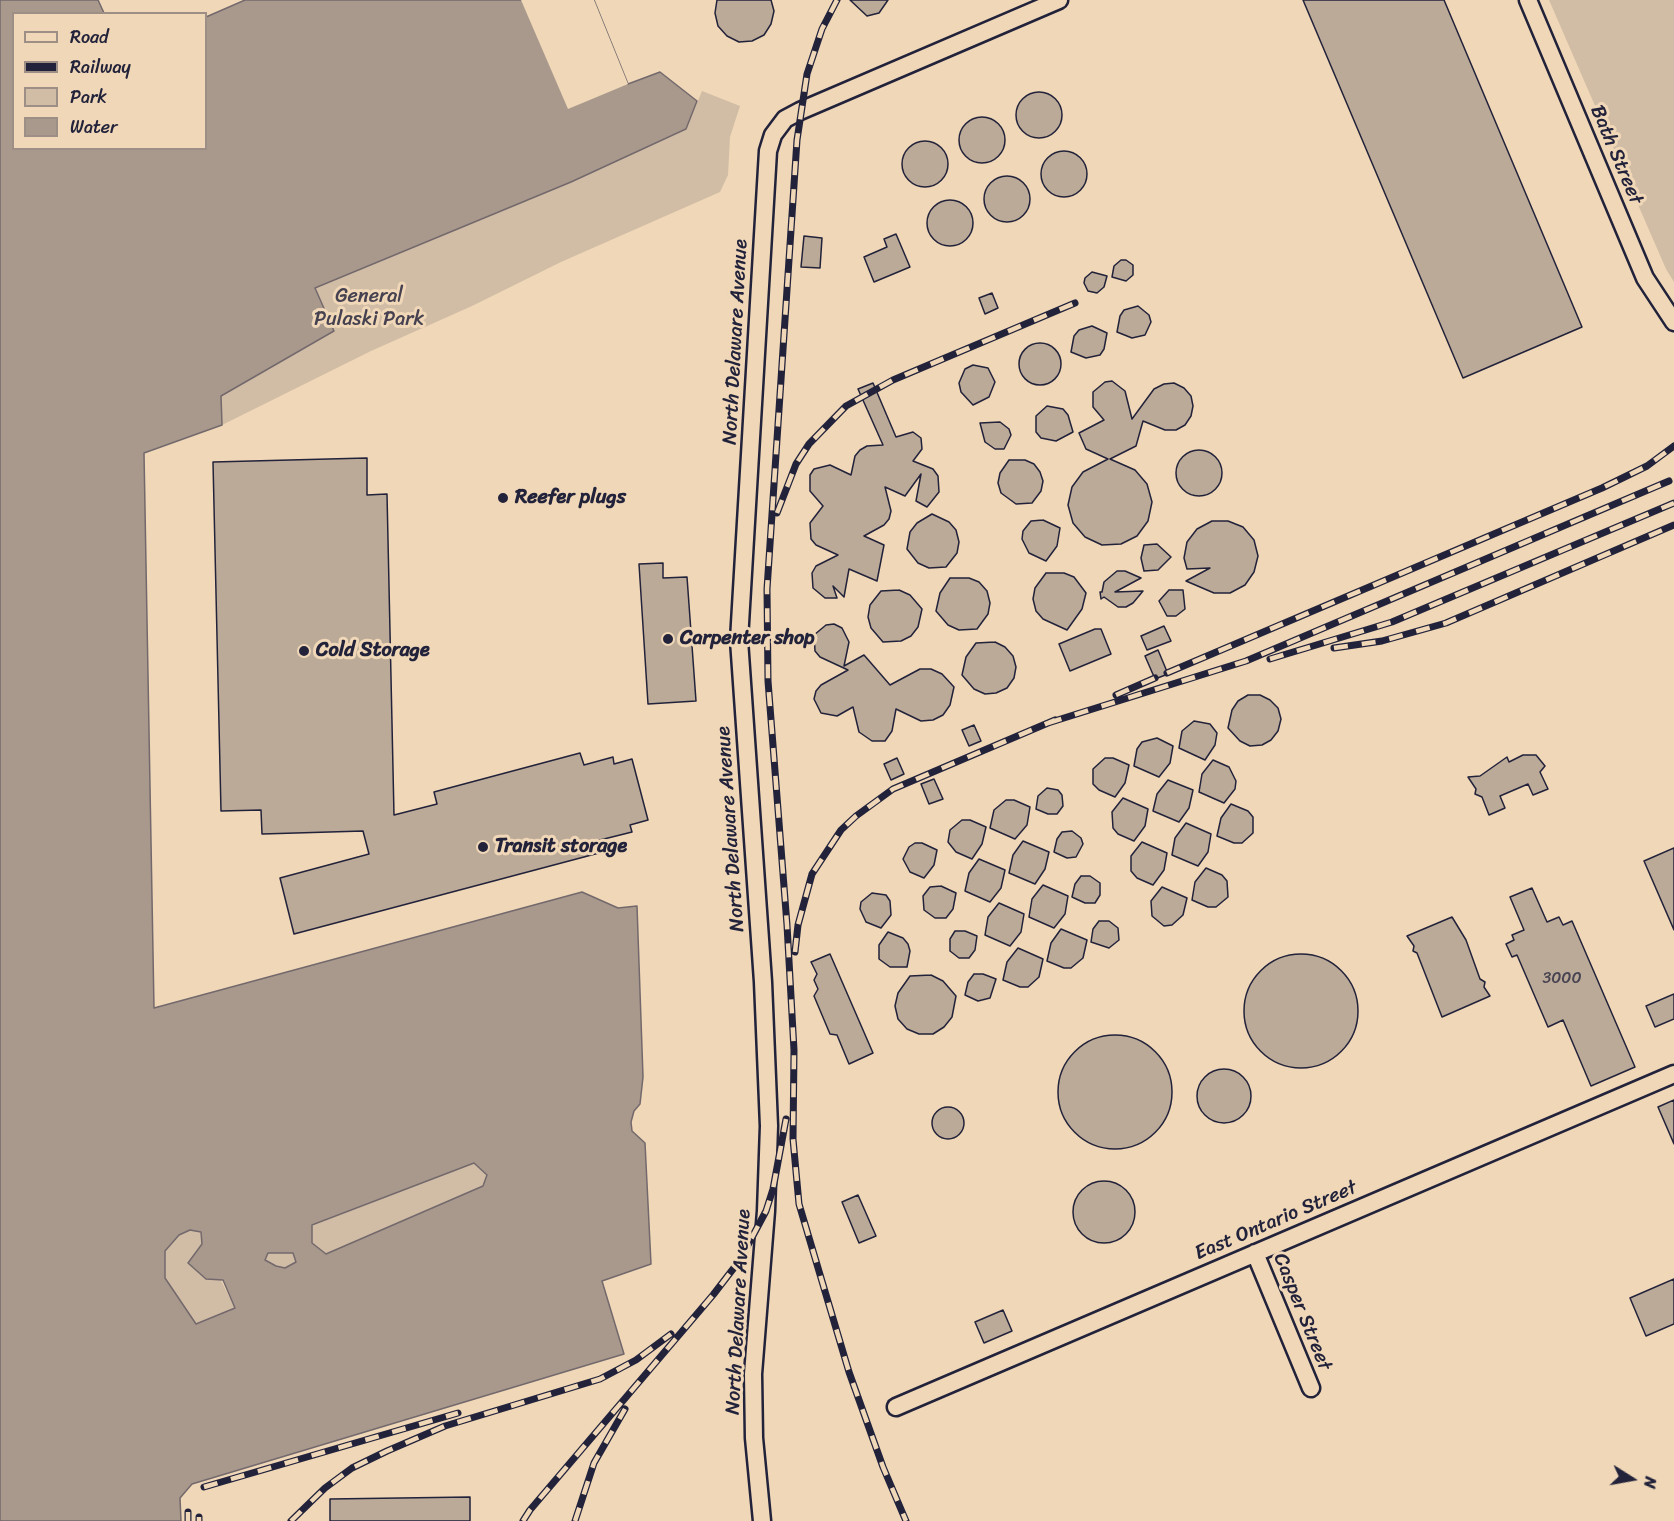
<!DOCTYPE html>
<style>
body{margin:0}
#map{position:relative;width:1674px;height:1521px;overflow:hidden;background:#efd7b7;font-family:Sriracha,sans-serif}
canvas{display:block}
.legend{position:absolute;left:12px;top:12px;width:195px;height:138px;box-sizing:border-box;background:#efd7b7;border:2px solid #9d8f85;margin:0;padding:8px 10px;list-style:none;font-size:18px;color:#22223b}
.legend li{display:flex;align-items:center;gap:12px;height:30px}
.legend b{width:30px;border:2px solid #9d8f85}
.north{position:absolute;left:1602px;top:1449px;width:60px;height:60px;-webkit-text-stroke:4px #efd7b7;paint-order:stroke;rotate:101deg;font-size:16px;font-weight:700;line-height:24px;text-align:center;color:#22223b}
.north::after{content:'';display:block;margin:auto;width:21px;height:27px;background:#22223b;clip-path:polygon(50% 0,100% 100%,50% 72%,0 100%)}
</style>
<div id="map">
<canvas width="1674" height="1521"></canvas>
<ul class="legend">
<li><b style="height:8px;background:#efd7b7"></b>Road</li>
<li><b style="height:8px;background:#22223b"></b>Railway</li>
<li><b style="height:16px;background:#d1bda5"></b>Park</li>
<li><b style="height:16px;background:#a9998d"></b>Water</li>
</ul>
<div class="north">N</div>
</div>
<script>
const context = document.querySelector('canvas').getContext('2d');
context.lineJoin = 'round';
function fillPath(path, color) { context.fillStyle = color; context.fill(path, 'evenodd'); }
const toPath = rows => new Path2D(rows.map(r => 'M' + r).join(''));
function trace(path, color, width, dash) { context.strokeStyle = color; context.lineWidth = width; context.lineCap = dash ? 'butt' : 'round'; context.setLineDash(dash || []); context.stroke(path); }
function label(font, color, halo, rows, align = 'center') {
  context.font = font + ' Sriracha,sans-serif'; context.lineWidth = 6; context.setLineDash([]); context.textBaseline = 'middle'; context.strokeStyle = halo; context.fillStyle = color; for (const [text, x, y, turn = 0] of rows) {
    context.save(); context.translate(x, y); context.rotate((+turn || 0) * Math.PI / 180); context.textAlign = isNaN(turn) ? turn : align; if (halo) context.strokeText(text, 0, 0); context.fillText(text, 0, 0); context.restore();
  }
}
fillPath(toPath([
 [1549,0,1674,0,1674,282,1666,269],
 [702,91,740,106,730,137,728,175,720,192,561,262,472,306,371,351,222,425,221,396,334,332,315,289,571,182,686,130],
 [474,1163,487,1175,483,1186,326,1254,312,1243,312,1226],
 [190,1230,201,1232,202,1244,235,1308,196,1324,165,1278,165,1251,179,1235],
 [268,1253,293,1253,296,1262,285,1268,276,1266,265,1260]
]), '#d1bda5');
const water = toPath([
 [0,0,98,0,104,13,14,14,14,148,206,148,206,17,245,0,594,0,628,84,660,72,697,101,686,129,571,182,315,288,334,331,221,396,222,425,144,453,154,1008,582,892,618,908,637,906,643,1077,640,1104,634,1111,631,1122,632,1131,645,1143,651,1264,602,1281,624,1354,192,1484,180,1498,181,1521,0,1521,0,0],
 [474,1163,487,1175,483,1186,326,1254,312,1243,312,1225,474,1163],
 [190,1230,201,1232,202,1244,188,1263,206,1279,223,1280,235,1308,196,1324,165,1278,165,1251,179,1235,190,1230],
 [268,1253,293,1253,296,1262,285,1268,276,1266,265,1260,268,1253]
]);
fillPath(water, '#a9998d');
trace(water, '#73696c', 1.5);
fillPath(toPath([
 [521,0,594,0,628,84,568,109]
]), '#efd7b7');
const building = toPath([
 [717,0,771,0,774,11,771,24,764,35,752,41,739,42,727,36,718,26,715,13,717,0],
 [850,0,888,0,879,13,867,16,850,0],
 [1303,0,1444,0,1582,327,1463,378,1303,0],
 '1016 115a23 23 0 1 1 46 0a23 23 0 1 1-46 0Z',
 '959 140a23 23 0 1 1 46 0a23 23 0 1 1-46 0Z',
 '902 164a23 23 0 1 1 46 0a23 23 0 1 1-46 0Z',
 '1041 174a23 23 0 1 1 46 0a23 23 0 1 1-46 0Z',
 '984 199a23 23 0 1 1 46 0a23 23 0 1 1-46 0Z',
 '927 223a23 23 0 1 1 46 0a23 23 0 1 1-46 0Z',
 [896,234,910,267,874,282,864,257,887,247,884,239,896,234],
 [804,236,822,238,820,268,801,267,804,236],
 [1121,260,1126,260,1133,265,1133,275,1126,281,1112,277,1114,266,1121,260],
 [1092,272,1107,276,1104,287,1097,293,1088,291,1084,283,1085,278,1092,272],
 [992,293,998,308,985,314,979,298,992,293],
 [1138,306,1149,315,1151,322,1145,335,1132,338,1117,332,1120,316,1124,310,1138,306],
 [1092,326,1107,333,1104,349,1100,355,1086,358,1071,352,1074,336,1079,330,1092,326],
 '1019 364a21 21 0 1 1 42 0a21 21 0 1 1-42 0Z',
 [973,365,988,368,995,382,989,397,973,405,961,392,959,383,965,369,973,365],
 [1112,381,1125,391,1132,419,1154,389,1164,384,1174,383,1184,388,1191,396,1193,406,1191,416,1185,425,1176,430,1165,430,1143,421,1136,446,1110,459,1135,470,1147,484,1152,502,1148,521,1137,536,1121,544,1102,545,1085,537,1073,523,1068,505,1072,487,1083,472,1108,459,1086,449,1079,433,1104,420,1093,407,1093,392,1105,382,1112,381],
 [873,383,896,437,913,432,921,438,922,449,913,461,933,469,938,476,939,492,927,507,916,501,921,474,905,496,885,487,891,511,889,519,884,525,864,536,884,545,877,581,849,569,844,597,833,586,837,598,825,598,813,588,812,573,816,566,838,555,816,545,811,539,810,523,823,506,810,491,810,475,814,469,830,465,851,475,855,456,860,450,867,446,883,445,858,389,873,383],
 [1047,406,1063,409,1068,415,1073,432,1056,441,1041,438,1036,432,1036,416,1047,406],
 [1000,422,1009,429,1011,435,1004,449,995,449,985,442,980,423,1000,422],
 '1176 473a23 23 0 1 1 46 0a23 23 0 1 1-46 0Z',
 [367,458,367,495,387,494,394,815,437,804,434,792,580,753,584,765,613,757,614,764,632,759,648,820,630,825,632,832,596,841,599,853,294,934,280,878,369,854,363,831,262,834,261,810,221,811,213,462,367,458],
 [1009,460,1025,460,1034,464,1040,472,1043,481,1041,491,1032,503,1016,504,1001,493,998,483,1000,473,1009,460],
 [932,514,949,522,956,530,959,542,957,553,946,567,929,568,918,563,907,549,910,532,917,523,932,514],
 [1043,520,1060,528,1057,546,1046,561,1029,553,1022,539,1023,531,1031,521,1043,520],
 [1212,521,1228,521,1243,527,1254,540,1258,556,1254,572,1245,585,1230,593,1214,593,1186,581,1210,568,1187,569,1184,558,1187,542,1197,529,1212,521],
 [1157,544,1171,557,1158,570,1144,571,1141,558,1144,545,1157,544],
 [663,563,663,578,687,577,696,701,648,704,639,564,663,563],
 [1117,571,1125,571,1141,578,1115,592,1143,591,1133,603,1126,607,1118,607,1104,597,1101,599,1100,592,1102,592,1104,582,1117,571],
 [1046,573,1064,573,1074,577,1086,593,1082,609,1067,630,1043,619,1036,611,1033,599,1035,588,1046,573],
 [950,578,969,578,979,582,987,591,990,603,988,614,977,629,959,630,948,625,936,611,940,593,950,578],
 [899,590,910,595,922,609,918,627,911,636,901,641,883,642,871,628,868,617,870,605,881,591,899,590],
 [1169,590,1183,590,1185,609,1176,616,1167,616,1159,601,1169,590],
 [834,624,842,628,849,642,844,666,864,655,890,685,920,669,931,669,942,674,954,687,950,705,943,715,933,720,921,721,896,709,892,731,885,741,872,741,859,732,853,707,837,716,821,713,814,699,816,691,821,685,848,670,820,657,815,651,814,635,826,625,834,624],
 [1164,626,1171,641,1147,650,1141,636,1164,626],
 [1095,629,1101,629,1111,654,1070,671,1059,644,1095,629],
 [995,642,1005,647,1013,656,1016,667,1014,678,1007,688,996,693,985,694,974,689,962,675,966,657,976,643,995,642],
 [1158,650,1168,674,1155,679,1145,656,1158,650],
 [1248,695,1260,695,1270,700,1278,708,1281,719,1278,731,1271,740,1262,745,1250,746,1240,741,1228,728,1232,710,1238,701,1248,695],
 [1194,721,1210,724,1217,733,1215,745,1205,760,1179,748,1182,731,1194,721],
 [974,725,981,741,969,746,962,730,974,725],
 [1157,738,1173,746,1170,763,1159,777,1134,766,1137,749,1142,742,1157,738],
 [1523,755,1536,755,1545,766,1540,772,1548,789,1533,795,1528,784,1500,796,1505,808,1489,815,1482,797,1475,794,1476,789,1468,777,1480,776,1507,757,1509,762,1523,755],
 [897,758,904,774,891,780,884,764,897,758],
 [1105,758,1113,758,1129,765,1125,783,1115,797,1099,790,1093,784,1093,769,1105,758],
 [1213,760,1229,767,1236,781,1235,789,1224,803,1199,792,1202,774,1213,760],
 [934,779,943,799,929,804,921,784,934,779],
 [1168,780,1193,790,1189,808,1179,822,1153,811,1157,794,1168,780],
 [1047,788,1058,790,1062,795,1063,806,1057,814,1048,814,1036,809,1038,796,1047,788],
 [1123,798,1148,809,1145,826,1134,841,1118,834,1113,828,1112,812,1123,798],
 [1006,800,1014,800,1030,807,1027,825,1015,839,990,828,994,810,1006,800],
 [1231,804,1248,811,1253,817,1253,833,1242,843,1234,843,1217,836,1221,818,1231,804],
 [962,820,970,820,986,827,982,844,972,859,956,852,948,842,950,830,962,820],
 [1186,823,1211,834,1208,852,1198,866,1172,855,1175,838,1186,823],
 [1072,831,1081,838,1083,844,1076,857,1067,858,1054,852,1057,839,1062,832,1072,831],
 [1023,841,1049,852,1045,869,1035,884,1009,873,1013,855,1023,841],
 [1142,842,1167,853,1164,870,1153,885,1137,878,1131,871,1131,856,1142,842],
 [915,843,922,843,937,850,934,865,924,878,910,872,903,859,909,847,915,843],
 [1674,848,1674,930,1644,861,1674,848],
 [979,859,1005,870,1001,888,990,902,965,891,969,873,979,859],
 [1206,868,1222,875,1227,881,1228,897,1216,907,1208,907,1192,900,1195,882,1206,868],
 [1081,876,1090,876,1100,883,1100,895,1095,903,1085,903,1072,897,1075,884,1081,876],
 [1043,885,1068,896,1065,914,1054,928,1029,917,1032,899,1043,885],
 [941,886,956,893,953,909,946,918,935,918,924,910,923,896,930,887,941,886],
 [1162,887,1187,898,1183,915,1172,925,1164,926,1152,916,1151,901,1162,887],
 [1532,888,1547,922,1559,917,1563,925,1572,921,1635,1067,1591,1086,1563,1020,1548,1027,1517,955,1512,957,1506,944,1514,940,1512,935,1524,930,1510,897,1532,888],
 [872,893,886,895,890,901,891,915,881,928,866,922,860,909,861,902,872,893],
 [999,903,1024,914,1021,932,1010,946,985,935,988,917,999,903],
 [1452,917,1466,940,1480,979,1485,982,1484,987,1490,996,1442,1017,1417,953,1413,951,1414,946,1407,936,1452,917],
 [1099,921,1109,921,1118,928,1119,940,1109,948,1091,942,1093,929,1099,921],
 [1061,929,1087,940,1083,958,1071,968,1064,968,1047,961,1051,943,1061,929],
 [955,931,965,931,977,936,975,950,969,958,959,958,950,951,950,939,955,931],
 [888,932,903,938,908,944,910,951,907,967,890,967,879,959,879,945,888,932],
 [1018,948,1043,959,1039,977,1028,987,1020,987,1003,980,1007,962,1018,948],
 [830,954,873,1053,849,1064,837,1035,830,1034,814,996,818,989,814,980,817,974,811,962,830,954],
 '1244 1011a57 57 0 1 1 114 0a57 57 0 1 1-114 0Z',
 [974,974,983,974,996,979,990,998,978,1001,965,995,968,982,974,974],
 [931,975,943,981,956,996,952,1017,944,1027,933,1034,919,1034,907,1029,898,1019,895,1006,898,993,910,976,931,975],
 [1674,994,1674,1019,1655,1027,1646,1006,1674,994],
 '1058 1092a57 57 0 1 1 114 0a57 57 0 1 1-114 0Z',
 '1197 1096a27 27 0 1 1 54 0a27 27 0 1 1-54 0Z',
 [1674,1100,1674,1144,1658,1107,1674,1100],
 '932 1123a16 16 0 1 1 32 0a16 16 0 1 1-32 0Z',
 '1073 1212a31 31 0 1 1 62 0a31 31 0 1 1-62 0Z',
 [858,1195,876,1236,859,1243,842,1202,858,1195],
 [1674,1279,1674,1324,1646,1336,1630,1298,1674,1279],
 [1003,1310,1012,1331,984,1343,975,1322,1003,1310],
 [470,1497,470,1521,330,1521,330,1499,470,1497]
]);
fillPath(building, '#bcaa98');
trace(building, '#22223b', 1.5);
const minor = toPath([
 [1528,0,1645,278,1674,322],
 [1255,1253,1311,1388],
 [896,1407,1674,1074],
 [762,1521,754,1438,753,1374,766,1211,769,1126,763,982,739,640,768,151,773,135,785,119,800,111,1059,0]
]);
trace(minor, '#22223b', 21);
trace(minor, '#efd7b7', 16);
const rail = toPath([
 [837,0,822,29,807,74,797,140,767,589,768,681,787,925,794,1050,793,1139,799,1204,849,1372,883,1467,906,1521],
 [777,513,796,464,809,444,846,406,893,380,1075,303],
 [1334,648,1382,641,1446,623,1674,525],
 [1270,659,1392,622,1674,503],
 [1167,673,1602,488,1647,466,1674,446],
 [1116,695,1155,678],
 [1048,723,1246,661,1669,481],
 [795,952,798,925,812,874,841,830,856,816,893,789,1055,720],
 [204,1487,458,1413],
 [188,1512,188,1521],
 [199,1517,199,1521],
 [291,1521,325,1488,352,1468,387,1451,445,1426,600,1379,636,1360,671,1334],
 [523,1521,530,1510,713,1295,740,1260,766,1211,773,1189,786,1119],
 [575,1521,594,1463,625,1409]
]);
trace(rail, '#22223b', 7);
trace(rail, '#efd7b7', 4.5, [14]);
for (const [x, y, r, color] of [
 [503,498,6,"#22223b"],
 [668,639,6,"#22223b"],
 [304,651,6,"#22223b"],
 [483,847,6,"#22223b"]
]) { const dot = new Path2D(); dot.arc(x, y, r, 0, 2 * Math.PI); context.fillStyle = color; context.fill(dot); trace(dot, '#efd7b7', 2); }
label('16px', '#484452', null, [
 ["3000",1562,979]
]);
label('20px', '#22223b', '#efd7b7', [
 ["Bath Street",1616,155,67],
 ["North Delaware Avenue",736,342,-87],
 ["North Delaware Avenue",731,829,-94],
 ["East Ontario Street",1276,1221,-23],
 ["North Delaware Avenue",739,1312,-87],
 ["Casper Street",1302,1312,68]
]);
label('20px', '#454150', '#efd7b7', [
 ["General",369,297],
 ["Pulaski Park",369,320]
]);
label('bold 20px', '#22223b', '#efd7b7', [
 ["Reefer plugs",515,498],
 ["Carpenter shop",680,639],
 ["Cold Storage",316,651],
 ["Transit storage",495,847]
], 'left');
</script>
